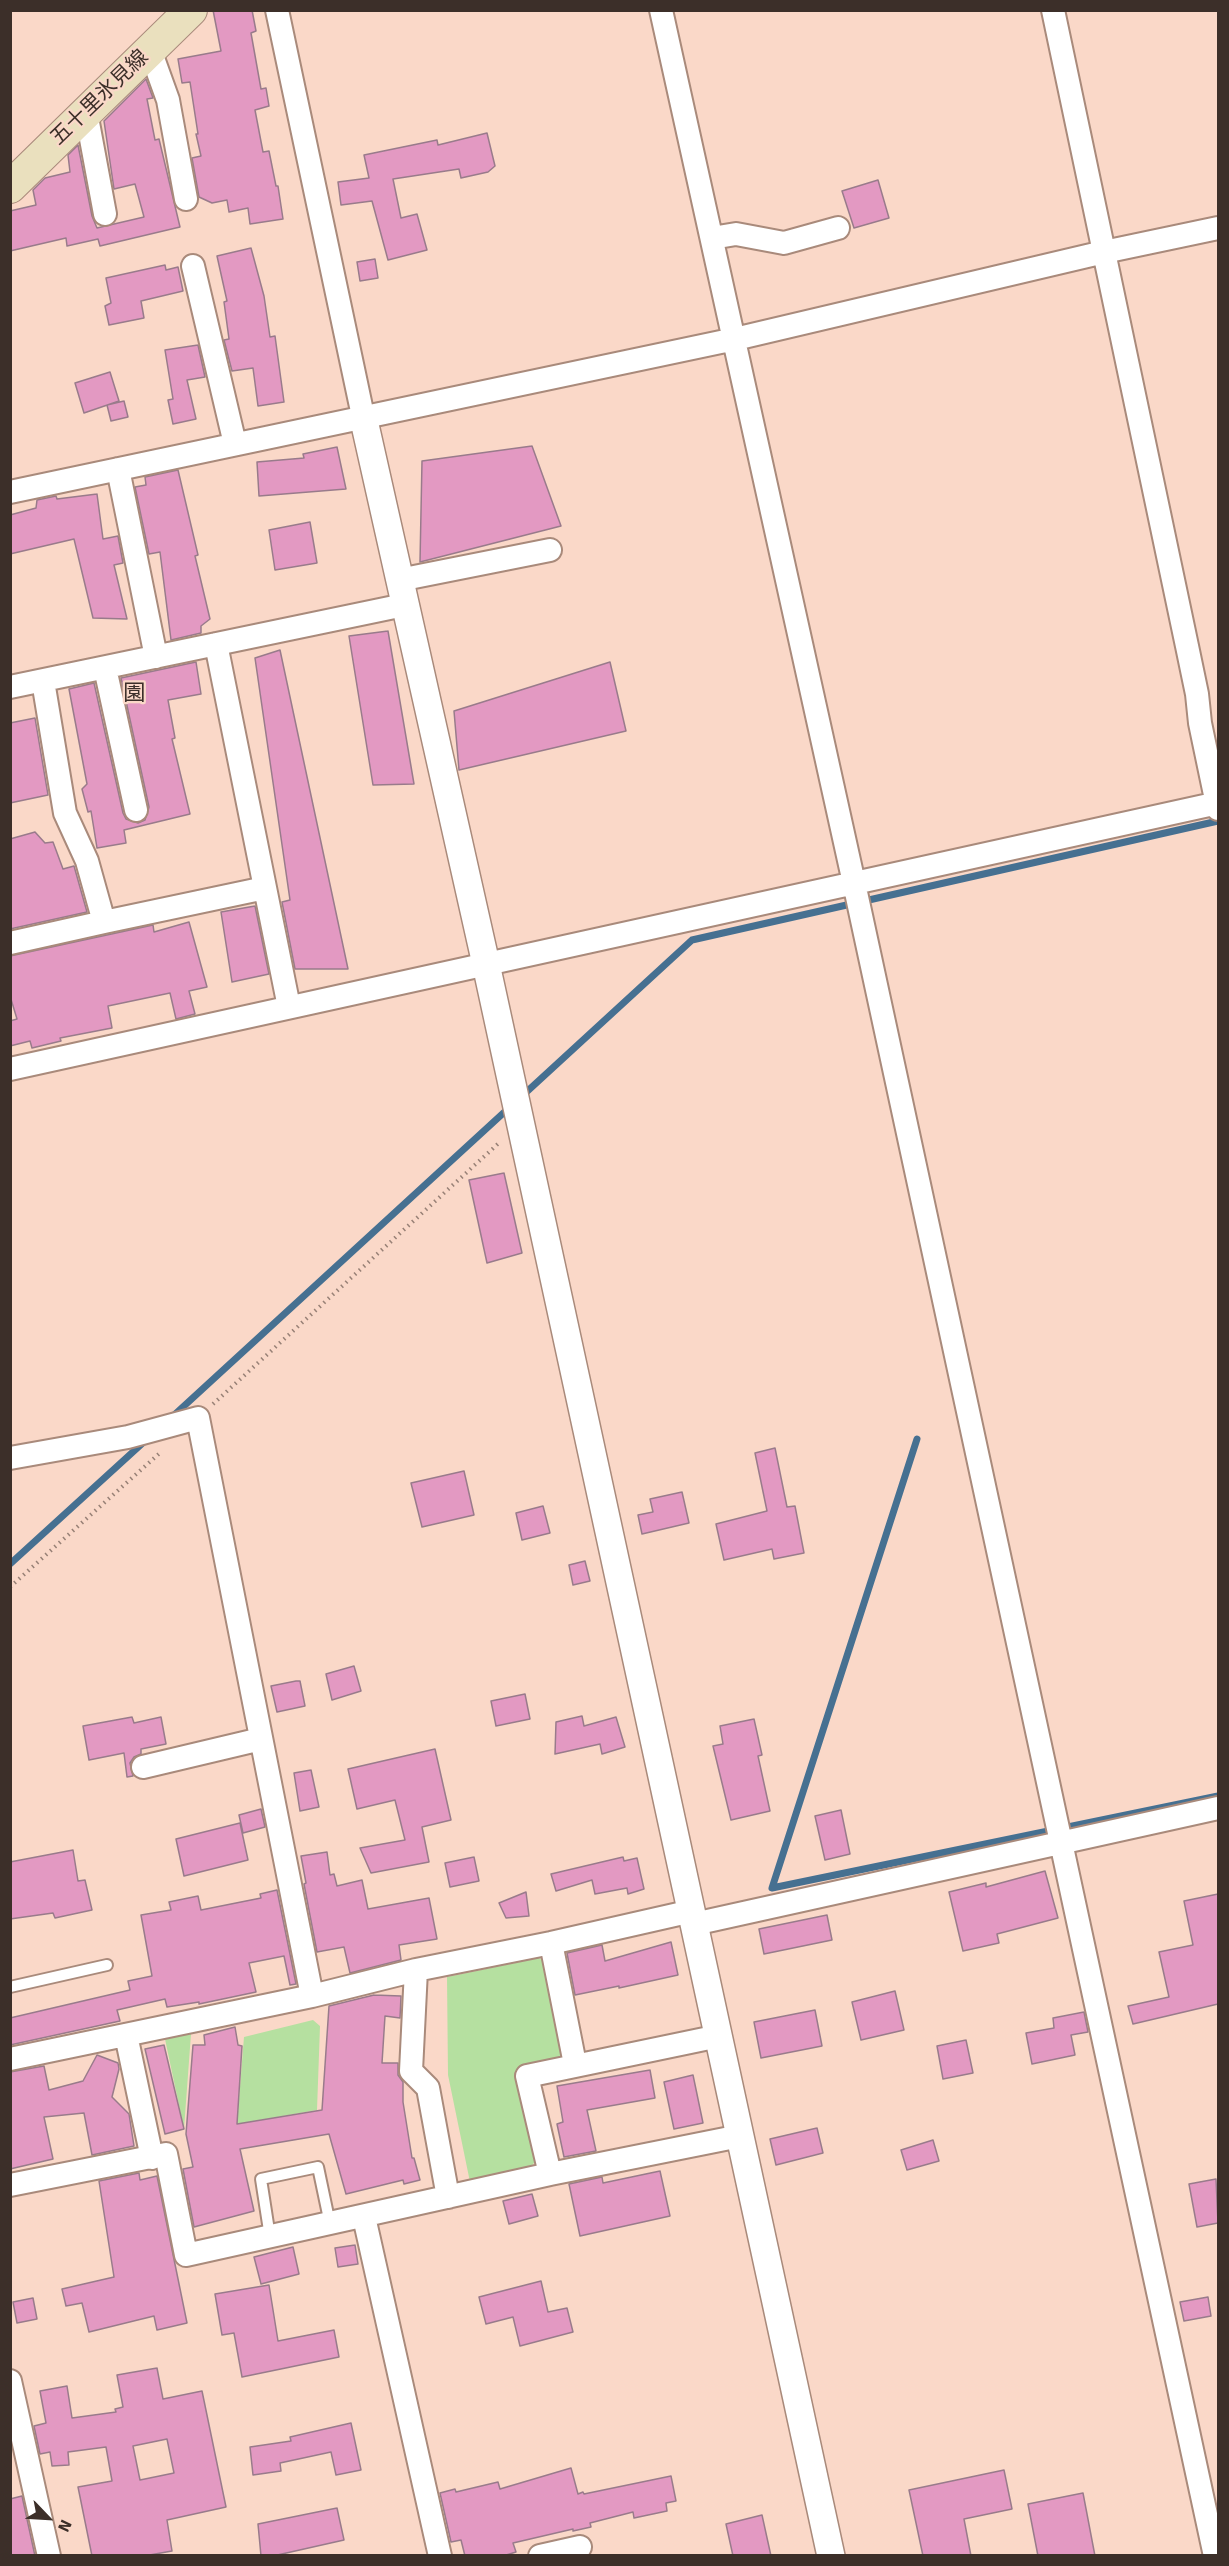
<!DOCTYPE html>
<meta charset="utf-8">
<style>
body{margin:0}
#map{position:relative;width:1229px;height:2566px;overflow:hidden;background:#fad8c8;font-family:Signika,sans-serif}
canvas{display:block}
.frame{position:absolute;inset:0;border:12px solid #3c2f29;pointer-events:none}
.north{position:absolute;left:18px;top:2488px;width:60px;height:60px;-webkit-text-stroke:4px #fad8c8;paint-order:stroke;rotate:115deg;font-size:16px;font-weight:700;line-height:24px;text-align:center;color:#3c2f29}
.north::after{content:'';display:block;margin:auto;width:21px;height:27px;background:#3c2f29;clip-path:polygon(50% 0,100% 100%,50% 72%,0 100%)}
</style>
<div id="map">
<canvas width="1229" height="2566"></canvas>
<div class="frame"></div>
<div class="north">N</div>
</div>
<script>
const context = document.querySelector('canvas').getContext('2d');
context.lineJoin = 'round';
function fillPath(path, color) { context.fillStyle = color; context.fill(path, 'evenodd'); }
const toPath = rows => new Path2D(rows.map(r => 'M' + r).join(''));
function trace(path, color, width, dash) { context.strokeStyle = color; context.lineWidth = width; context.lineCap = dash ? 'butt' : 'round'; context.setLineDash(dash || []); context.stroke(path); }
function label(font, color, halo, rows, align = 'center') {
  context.font = font + ' Signika,"Noto Sans JP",sans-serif'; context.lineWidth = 4.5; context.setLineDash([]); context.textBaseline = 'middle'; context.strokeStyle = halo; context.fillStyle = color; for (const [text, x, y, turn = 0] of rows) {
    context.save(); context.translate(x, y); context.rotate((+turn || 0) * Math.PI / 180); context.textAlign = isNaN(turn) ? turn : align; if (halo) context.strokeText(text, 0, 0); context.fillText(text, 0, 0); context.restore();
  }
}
fillPath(toPath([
 [539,1958,547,1964,564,2049,560,2059,520,2069,538,2158,529,2169,470,2182,448,2075,447,1977],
 [313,2020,320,2026,317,2110,237,2124,244,2037],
 [191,2034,184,2129,165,2039]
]), '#b5e0a0');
trace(toPath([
 [521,1097,692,940,1218,821],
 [172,1417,511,1106],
 [917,1439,772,1888,1218,1796],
 [10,1564,146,1440]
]), '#467091', 7);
const building = toPath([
 [213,10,252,10,256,31,251,33,261,89,266,88,269,106,255,110,263,152,269,151,276,186,278,186,283,219,250,224,248,208,229,212,227,200,212,203,199,197,192,158,201,156,196,134,198,134,190,82,182,83,178,59,221,51,213,10],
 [146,79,153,98,147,99,155,140,159,139,180,227,100,246,98,239,67,246,66,238,10,251,10,211,36,205,33,190,45,178,70,172,68,155,78,145,92,216,97,228,144,217,135,184,114,189,104,121,146,79],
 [487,133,495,166,488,172,461,178,459,169,393,179,401,218,417,214,427,250,388,260,372,201,341,205,338,182,369,178,364,155,437,140,438,145,487,133],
 [878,180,889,218,854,228,842,191,878,180],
 [251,248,264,296,270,337,275,336,284,402,258,406,253,368,232,371,224,340,229,339,224,302,227,301,217,256,251,248],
 [375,259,378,278,360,281,357,262,375,259],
 [165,265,166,270,178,267,183,291,141,301,144,318,109,325,105,306,111,303,106,278,165,265],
 [198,345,205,377,187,380,196,419,173,424,168,400,173,399,165,350,198,345],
 [110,372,119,401,84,413,75,383,110,372],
 [124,401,128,417,111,421,107,405,124,401],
 [532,446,561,526,420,562,422,461,532,446],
 [337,447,346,489,259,496,257,462,304,458,303,454,337,447],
 [178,470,198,555,195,556,210,619,201,626,201,633,171,640,160,552,149,554,135,487,146,485,145,477,178,470],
 [97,494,103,539,118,536,123,563,114,565,127,619,93,618,74,539,10,554,10,515,36,508,37,500,56,496,57,499,97,494],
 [310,522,317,563,275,570,269,530,310,522],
 [388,631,414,784,373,785,349,636,388,631],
 [280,650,348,969,295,969,282,902,290,900,255,658,280,650],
 [196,662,201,694,168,700,175,738,172,739,190,814,124,830,126,843,97,848,91,811,88,812,82,789,87,784,69,689,94,683,123,813,126,819,138,823,145,820,149,807,121,678,196,662],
 [610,662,626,731,459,770,454,711,610,662],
 [35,718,48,795,10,803,10,723,35,718],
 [35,832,45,843,53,842,63,869,74,866,87,912,10,929,10,839,35,832],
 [255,906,269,974,232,982,221,912,255,906],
 [189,922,207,987,189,991,195,1014,176,1019,170,993,108,1006,112,1028,60,1038,61,1041,32,1048,30,1041,10,1046,10,1021,17,1019,10,996,10,956,153,925,154,932,189,922],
 [504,1173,522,1253,487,1263,469,1180,504,1173],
 [775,1448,787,1507,795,1506,804,1553,774,1559,772,1549,724,1560,716,1524,767,1511,755,1453,775,1448],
 [464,1471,474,1515,422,1527,411,1483,464,1471],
 [682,1492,689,1523,642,1534,638,1515,653,1512,650,1499,682,1492],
 [543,1506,550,1533,522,1540,516,1513,543,1506],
 [585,1561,590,1581,573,1585,569,1565,585,1561],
 [354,1666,361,1691,332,1700,326,1674,354,1666],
 [296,1681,300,1681,305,1706,277,1712,271,1686,296,1681],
 [525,1694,530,1719,496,1726,491,1701,525,1694],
 [582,1716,584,1726,616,1717,625,1747,602,1754,600,1744,555,1754,556,1722,582,1716],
 [132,1717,134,1723,161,1717,166,1744,141,1749,141,1754,134,1757,130,1763,133,1776,127,1777,124,1753,89,1760,83,1726,132,1717],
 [754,1719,762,1755,758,1756,770,1811,731,1820,713,1746,723,1744,720,1726,754,1719],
 [435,1749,451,1820,422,1827,429,1862,371,1873,360,1848,405,1840,395,1800,357,1809,348,1769,435,1749],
 [311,1770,319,1807,300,1811,294,1773,311,1770],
 [261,1809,265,1827,243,1833,239,1815,261,1809],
 [841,1810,850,1854,825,1860,815,1816,841,1810],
 [240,1823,248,1860,184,1876,176,1839,240,1823],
 [73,1850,78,1881,85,1880,92,1910,55,1918,53,1913,10,1919,10,1862,73,1850],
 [327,1852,330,1875,334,1874,337,1886,362,1880,368,1909,429,1898,437,1939,399,1945,401,1960,350,1973,344,1947,317,1952,304,1884,306,1883,301,1856,327,1852],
 [474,1857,479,1881,450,1887,445,1863,474,1857],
 [623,1857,624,1861,637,1858,644,1889,628,1894,627,1888,595,1894,592,1880,556,1891,551,1874,623,1857],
 [1045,1871,1058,1918,997,1934,999,1943,963,1951,949,1892,986,1883,986,1887,1045,1871],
 [277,1890,296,1984,290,1985,284,1956,249,1963,256,1992,199,2004,199,2002,167,2007,165,1999,117,2010,120,2021,10,2045,10,2018,130,1990,128,1981,152,1976,141,1915,171,1910,169,1902,198,1896,201,1910,261,1898,260,1894,277,1890],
 [526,1892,529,1916,506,1918,499,1903,526,1892],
 [1218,1894,1218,2004,1133,2024,1128,2006,1169,1997,1159,1952,1193,1945,1184,1901,1218,1894],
 [827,1915,832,1940,764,1954,759,1929,827,1915],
 [671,1942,678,1975,619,1988,619,1986,575,1995,567,1953,602,1945,605,1961,671,1942],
 [895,1991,904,2030,861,2040,852,2002,895,1991],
 [374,1995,401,1996,400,2018,385,2016,382,2063,398,2063,398,2075,403,2082,403,2102,412,2158,414,2158,420,2180,404,2184,403,2180,346,2194,329,2134,240,2149,254,2211,194,2227,183,2169,193,2167,186,2134,193,2045,205,2045,204,2035,235,2027,238,2045,242,2046,237,2124,322,2110,329,2006,374,1995],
 [815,2010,822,2046,761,2058,754,2022,815,2010],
 [1084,2012,1088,2032,1071,2035,1075,2055,1032,2064,1026,2033,1054,2028,1053,2018,1084,2012],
 [966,2040,973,2073,943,2079,937,2046,966,2040],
 [164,2045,184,2129,165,2134,145,2049,164,2045],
 [97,2055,118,2063,119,2069,112,2097,129,2114,134,2146,92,2155,84,2113,44,2117,53,2159,10,2169,10,2072,44,2066,49,2090,83,2081,97,2055],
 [650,2070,655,2098,587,2110,596,2151,564,2157,557,2124,563,2122,557,2086,650,2070],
 [693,2075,703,2123,674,2129,664,2082,693,2075],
 [817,2128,823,2153,776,2165,770,2139,817,2128],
 [933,2140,939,2161,907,2170,901,2150,933,2140],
 [660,2171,670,2216,580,2236,569,2184,602,2177,603,2183,660,2171],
 [139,2173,140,2180,157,2176,187,2323,157,2330,154,2316,89,2332,82,2303,66,2306,62,2289,114,2277,99,2181,139,2173],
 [1216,2179,1218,2223,1197,2227,1189,2184,1216,2179],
 [532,2194,538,2216,509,2224,503,2201,532,2194],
 [355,2245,358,2264,338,2267,335,2248,355,2245],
 [293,2247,299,2274,261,2284,254,2257,293,2247],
 [541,2281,548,2312,567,2308,573,2332,520,2346,513,2317,486,2324,479,2297,541,2281],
 [269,2285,278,2341,334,2330,339,2357,242,2377,234,2333,222,2335,215,2294,269,2285],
 [1208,2297,1211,2316,1184,2321,1180,2302,1208,2297],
 [33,2298,37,2319,17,2323,13,2302,33,2298],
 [157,2368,163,2399,202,2391,226,2507,167,2520,172,2551,144,2556,92,2556,78,2487,112,2481,106,2447,68,2452,69,2465,52,2466,50,2452,40,2454,34,2426,46,2423,40,2391,67,2386,72,2418,116,2412,115,2409,123,2407,117,2375,157,2368],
 [167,2439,174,2473,140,2480,133,2446,167,2439],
 [351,2423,361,2470,336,2475,331,2452,280,2463,281,2471,253,2475,250,2447,291,2441,290,2437,351,2423],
 [571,2468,578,2494,583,2492,584,2494,671,2476,676,2501,666,2503,667,2511,634,2518,633,2512,590,2523,591,2527,573,2531,573,2529,513,2543,516,2552,503,2556,465,2556,461,2540,451,2542,440,2493,455,2489,456,2492,498,2482,500,2489,571,2468],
 [1004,2470,1012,2509,964,2519,971,2556,923,2556,909,2490,1004,2470],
 [1083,2493,1095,2556,1038,2556,1028,2504,1083,2493],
 [22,2496,35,2556,10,2556,10,2499,22,2496],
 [337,2508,344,2540,273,2556,261,2556,258,2524,337,2508],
 [762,2515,771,2556,733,2556,726,2524,762,2515]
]);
fillPath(building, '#e399c2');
trace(building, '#997b8b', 1.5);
const service = toPath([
 [10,1987,107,1965],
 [270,2237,261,2179,318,2167,330,2224]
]);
const minor = toPath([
 [277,10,363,416],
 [661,10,854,883,1215,2556],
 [1053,10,1187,646,1197,694,1200,723,1218,809],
 [150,50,168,100,186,199],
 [86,112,105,214],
 [712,238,736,234,784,243,838,228],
 [193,266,235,444],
 [118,469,156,657],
 [10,492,735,339,1104,252,1218,228],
 [399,580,550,550],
 [216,644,289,1007],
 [105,668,136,810],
 [10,687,404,605],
 [104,922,265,888],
 [10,943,104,922,87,861,65,813,43,681],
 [10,1069,1218,803],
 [10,1458,128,1437,198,1418,312,1996],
 [143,1767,261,1739],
 [694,1924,1218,1808],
 [551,1943,575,2064],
 [416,1970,411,2071,428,2088,448,2197],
 [126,2035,152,2158],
 [10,2059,312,1996,416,1970,551,1943,692,1911],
 [550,2174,740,2136],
 [10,2185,166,2154,186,2255,550,2174,527,2076,719,2036],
 [364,2217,440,2556],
 [10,2381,49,2556],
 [540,2556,580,2547]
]);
const tertiary = toPath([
 [363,416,486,964,831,2556]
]);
const secondary = toPath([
 [10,187,191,10]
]);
trace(service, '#a98a7b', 14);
trace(minor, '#a98a7b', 26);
trace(tertiary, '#a98a7b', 30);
trace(secondary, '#a98a7b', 34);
trace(toPath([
 [213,1404,500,1142],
 [10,1587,161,1452]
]), '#988176', 4, [1.5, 4.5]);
trace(service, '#fff', 10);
trace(minor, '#fff', 22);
trace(tertiary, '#fff', 27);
trace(secondary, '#eae0be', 32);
label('21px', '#3c2f29', '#fad8c8', [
 ["五十里氷見線",100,98,-44]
]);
label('22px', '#3c2f29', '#fad8c8', [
 ["園",134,694]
]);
</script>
